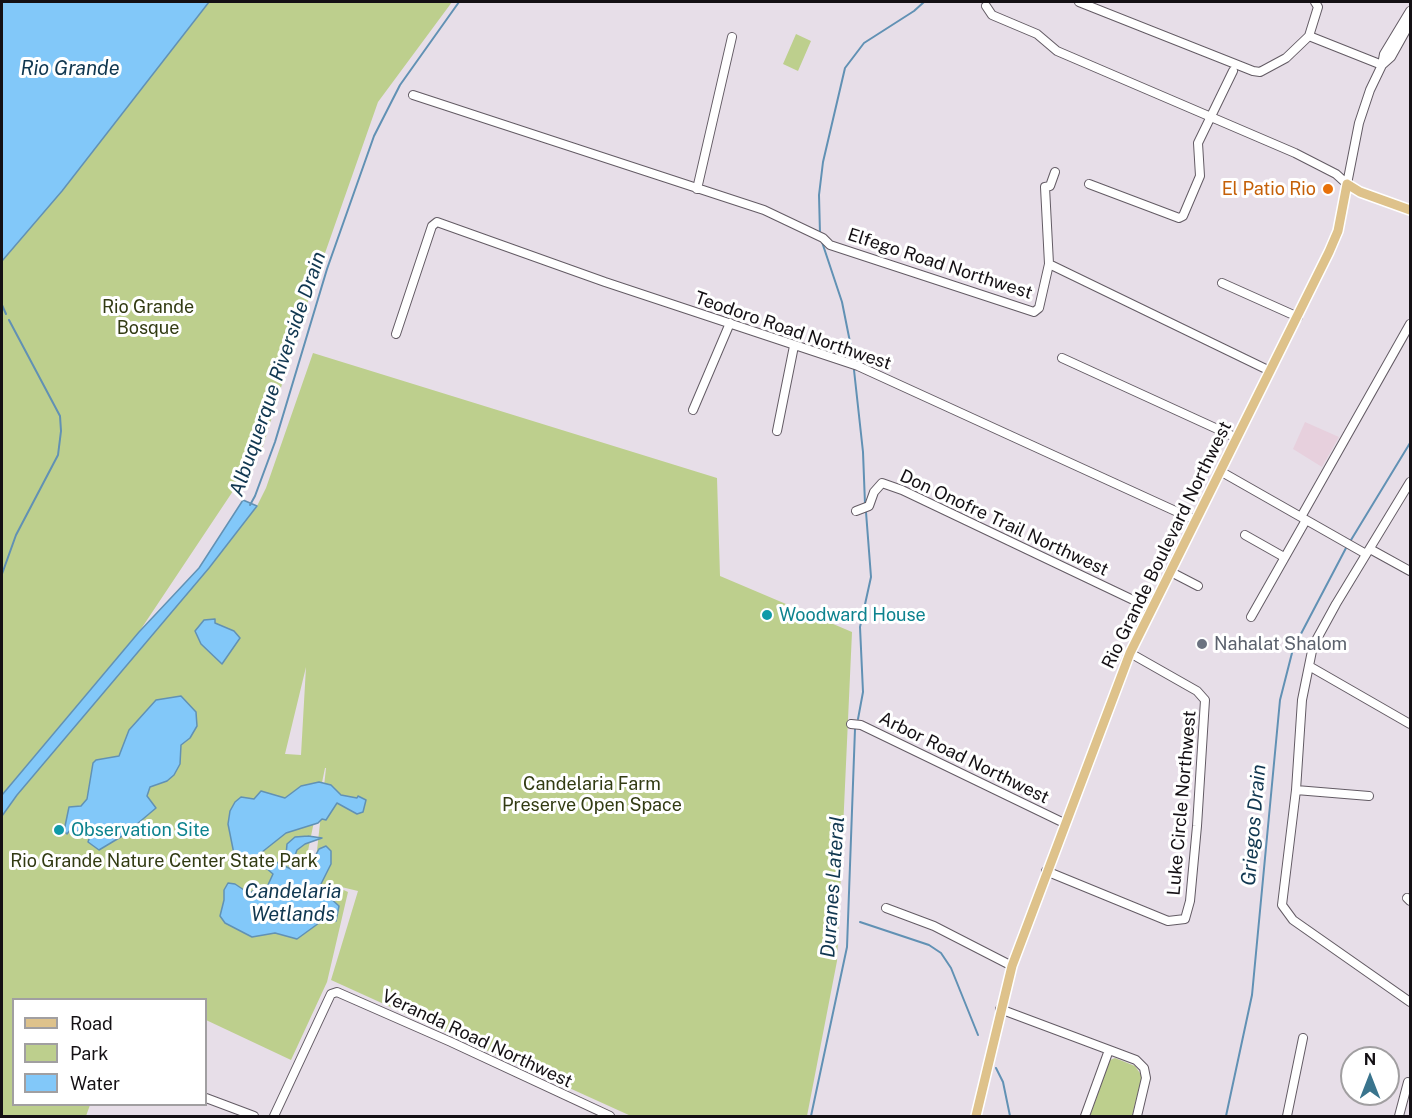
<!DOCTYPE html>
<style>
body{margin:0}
#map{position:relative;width:1412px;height:1118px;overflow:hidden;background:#e7dee8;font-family:"Public Sans",sans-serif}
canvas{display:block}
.frame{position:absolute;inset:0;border:3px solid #141014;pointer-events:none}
.legend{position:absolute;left:12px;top:998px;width:195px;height:108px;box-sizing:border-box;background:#fff;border:2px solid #a19fa1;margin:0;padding:8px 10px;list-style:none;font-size:18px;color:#141014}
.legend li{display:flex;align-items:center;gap:12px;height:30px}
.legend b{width:30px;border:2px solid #a19fa1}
.north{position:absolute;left:1340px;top:1046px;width:60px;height:60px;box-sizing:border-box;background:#fff;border:2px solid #a19fa1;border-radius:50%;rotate:0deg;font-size:16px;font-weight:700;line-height:24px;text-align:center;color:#141014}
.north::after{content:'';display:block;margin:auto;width:21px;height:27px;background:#3a748d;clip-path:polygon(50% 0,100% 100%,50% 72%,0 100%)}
</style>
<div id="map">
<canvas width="1412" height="1118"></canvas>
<div class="frame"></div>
<ul class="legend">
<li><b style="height:8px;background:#dec28b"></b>Road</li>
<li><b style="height:16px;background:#bdcf8d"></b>Park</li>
<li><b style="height:16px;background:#82c8f9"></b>Water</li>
</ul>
<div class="north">N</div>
</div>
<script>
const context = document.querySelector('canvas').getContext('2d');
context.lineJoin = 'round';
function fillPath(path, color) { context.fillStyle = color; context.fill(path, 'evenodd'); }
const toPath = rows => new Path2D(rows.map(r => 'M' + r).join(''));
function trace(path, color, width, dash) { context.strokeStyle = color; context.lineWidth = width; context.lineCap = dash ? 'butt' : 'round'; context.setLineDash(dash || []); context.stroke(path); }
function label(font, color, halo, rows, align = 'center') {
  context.font = font + ' "Public Sans",sans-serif'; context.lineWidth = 6; context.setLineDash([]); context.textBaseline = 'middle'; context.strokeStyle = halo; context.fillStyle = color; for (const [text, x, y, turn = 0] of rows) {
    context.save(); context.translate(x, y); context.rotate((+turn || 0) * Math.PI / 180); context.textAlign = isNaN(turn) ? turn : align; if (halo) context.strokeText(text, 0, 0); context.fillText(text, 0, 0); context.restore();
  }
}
fillPath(toPath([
 [1305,422,1339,437,1322,467,1293,449]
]), '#e7d0dd');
fillPath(toPath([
 [209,2,452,2,378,102,304,313,263,446,139,632,2,795,2,261,62,191],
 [796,34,811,41,798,71,783,64],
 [313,353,717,478,720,576,852,632,837,961,807,1116,631,1116,331,980,358,891,333,885,348,892,327,982,291,1060,206,1020,206,1000,14,1000,14,1104,90,1105,86,1116,2,1116,2,816,17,795,209,568,257,506,266,488],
 [306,667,301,755,286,754,285,754],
 [325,768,326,768,314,878,303,875],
 [1115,1058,1135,1066,1142,1076,1132,1116,1090,1116,1110,1060]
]), '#bdcf8d');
const water = toPath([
 [2,2,209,2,62,191,2,261,2,2],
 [243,500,257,506,209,568,17,795,2,816,2,795,139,632,199,568,243,500],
 [215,619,215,623,234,631,240,638,222,664,201,644,195,631,204,620,215,619],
 [181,696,196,712,197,726,190,738,181,745,180,764,174,775,167,781,150,787,147,796,156,808,124,835,99,850,88,842,90,836,86,831,80,829,76,833,71,829,67,834,64,831,69,807,81,806,87,799,93,763,96,760,119,756,129,730,156,700,181,696],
 [319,782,331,785,341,795,357,798,358,796,366,800,363,812,357,814,337,803,326,820,322,819,318,823,286,833,252,860,237,859,234,854,228,824,230,811,235,802,241,797,254,799,261,791,285,798,301,786,319,782],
 [308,836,322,838,305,844,297,850,294,858,299,866,308,869,319,849,326,846,331,851,331,864,319,888,339,906,336,921,319,923,297,939,275,933,252,937,225,923,220,916,224,900,224,890,228,883,235,884,247,892,252,892,258,885,267,887,273,874,266,868,272,860,291,869,286,855,287,844,295,837,308,836]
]);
fillPath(water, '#82c8f9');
trace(water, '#6191b4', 1.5);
trace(toPath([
 [820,234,819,195,823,162,845,68,864,43,914,11,924,2],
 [821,239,842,302,854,362],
 [2,305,6,314],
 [854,370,863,452,865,504],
 [250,505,255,496,275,442,327,269,374,136,400,85,459,2],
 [1351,540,1410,443],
 [2,574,16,535,58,455,61,431,60,416,9,320],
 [858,719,863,692,860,627,871,577,866,512],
 [860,922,929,945,941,953,951,968,978,1035],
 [996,1068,1003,1082,1010,1116],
 [811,1116,847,947,855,729],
 [1226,1116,1252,995,1280,700,1293,649,1346,548]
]), '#6191b4', 2);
const minor = toPath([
 [1079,2,1253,71,1260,72,1286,58,1309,36,1382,65],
 [986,6,992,15,1037,34,1057,51,1295,153,1336,174,1347,184],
 [1309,36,1318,7,1315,2],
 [1382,65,1391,57,1410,23],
 [413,95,764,210,823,238,830,245,1034,312,1039,308,1049,264,1270,371],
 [1089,184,1179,218,1183,216,1200,176,1198,143,1233,71],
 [1347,184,1359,123,1370,90,1382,65,1384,54,1410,11],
 [697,189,732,37],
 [1049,264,1045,187,1050,186,1055,172],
 [1222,283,1298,317],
 [396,334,432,226,437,222,605,282,858,366,1195,520],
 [1062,358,1237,438],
 [693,410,730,323],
 [777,431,794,346],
 [1220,471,1366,554],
 [1410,482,1336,604,1313,646,1302,700,1296,790,1282,905,1293,920,1410,1002],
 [856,511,869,506,874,492,882,483,902,490,1150,608],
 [1301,517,1410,324],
 [1245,535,1284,557],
 [1370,549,1410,571],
 [1169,571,1198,586],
 [1251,617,1306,520],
 [1309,666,1410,724],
 [851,724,861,725,1064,823],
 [1296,790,1369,796],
 [1046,871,1168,921,1185,919,1190,901,1197,826,1205,700,1197,691,1130,653],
 [1407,898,1410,901],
 [886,908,934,926,1012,966],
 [1000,1009,1136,1060,1144,1068,1146,1078,1137,1116],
 [206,1098,254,1116],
 [274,1116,331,994,337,992,451,1042,610,1116],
 [1085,1116,1109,1050],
 [1287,1116,1303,1038],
 [1399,1116,1408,1082]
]);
const major = toPath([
 [976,1116,1012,966,1130,653,1329,252,1338,231,1347,184,1360,192,1410,210]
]);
trace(minor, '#635b64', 10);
trace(major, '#fff', 12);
trace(minor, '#fff', 8);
trace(major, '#dec28b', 9);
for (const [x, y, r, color] of [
 [1328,189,6,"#e8710a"],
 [767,615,6,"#0f9aa8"],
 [1202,644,6,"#6b7280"],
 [59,830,6,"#0f9aa8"]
]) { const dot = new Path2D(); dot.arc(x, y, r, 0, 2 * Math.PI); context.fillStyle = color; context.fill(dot); trace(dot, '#fff', 2); }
label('18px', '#c56008', '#fff', [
 ["El Patio Rio",1316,189]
], 'right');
label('18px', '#141014', '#fff', [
 ["Elfego Road Northwest",940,264,18],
 ["Teodoro Road Northwest",793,331,19],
 ["Don Onofre Trail Northwest",1004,523,25],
 ["Rio Grande Boulevard Northwest",1167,545,-64],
 ["Arbor Road Northwest",964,758,26],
 ["Luke Circle Northwest",1182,803,-85],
 ["Veranda Road Northwest",477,1039,25]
]);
label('18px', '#323b13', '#fff', [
 ["Rio Grande",148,307],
 ["Bosque",148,328],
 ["Candelaria Farm",592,784],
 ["Preserve Open Space",592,805],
 ["Rio Grande Nature Center State Park",164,861]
]);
label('18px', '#0d838f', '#fff', [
 ["Woodward House",779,615],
 ["Observation Site",71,830]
], 'left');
label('18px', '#5b616d', '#fff', [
 ["Nahalat Shalom",1214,644]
], 'left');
label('italic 20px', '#103750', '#fff', [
 ["Rio Grande",70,69],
 ["Albuquerque Riverside Drain",278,374,-71],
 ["Griegos Drain",1254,825,-85],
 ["Duranes Lateral",833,887,-86],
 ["Candelaria",293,892],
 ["Wetlands",293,915]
]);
</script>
